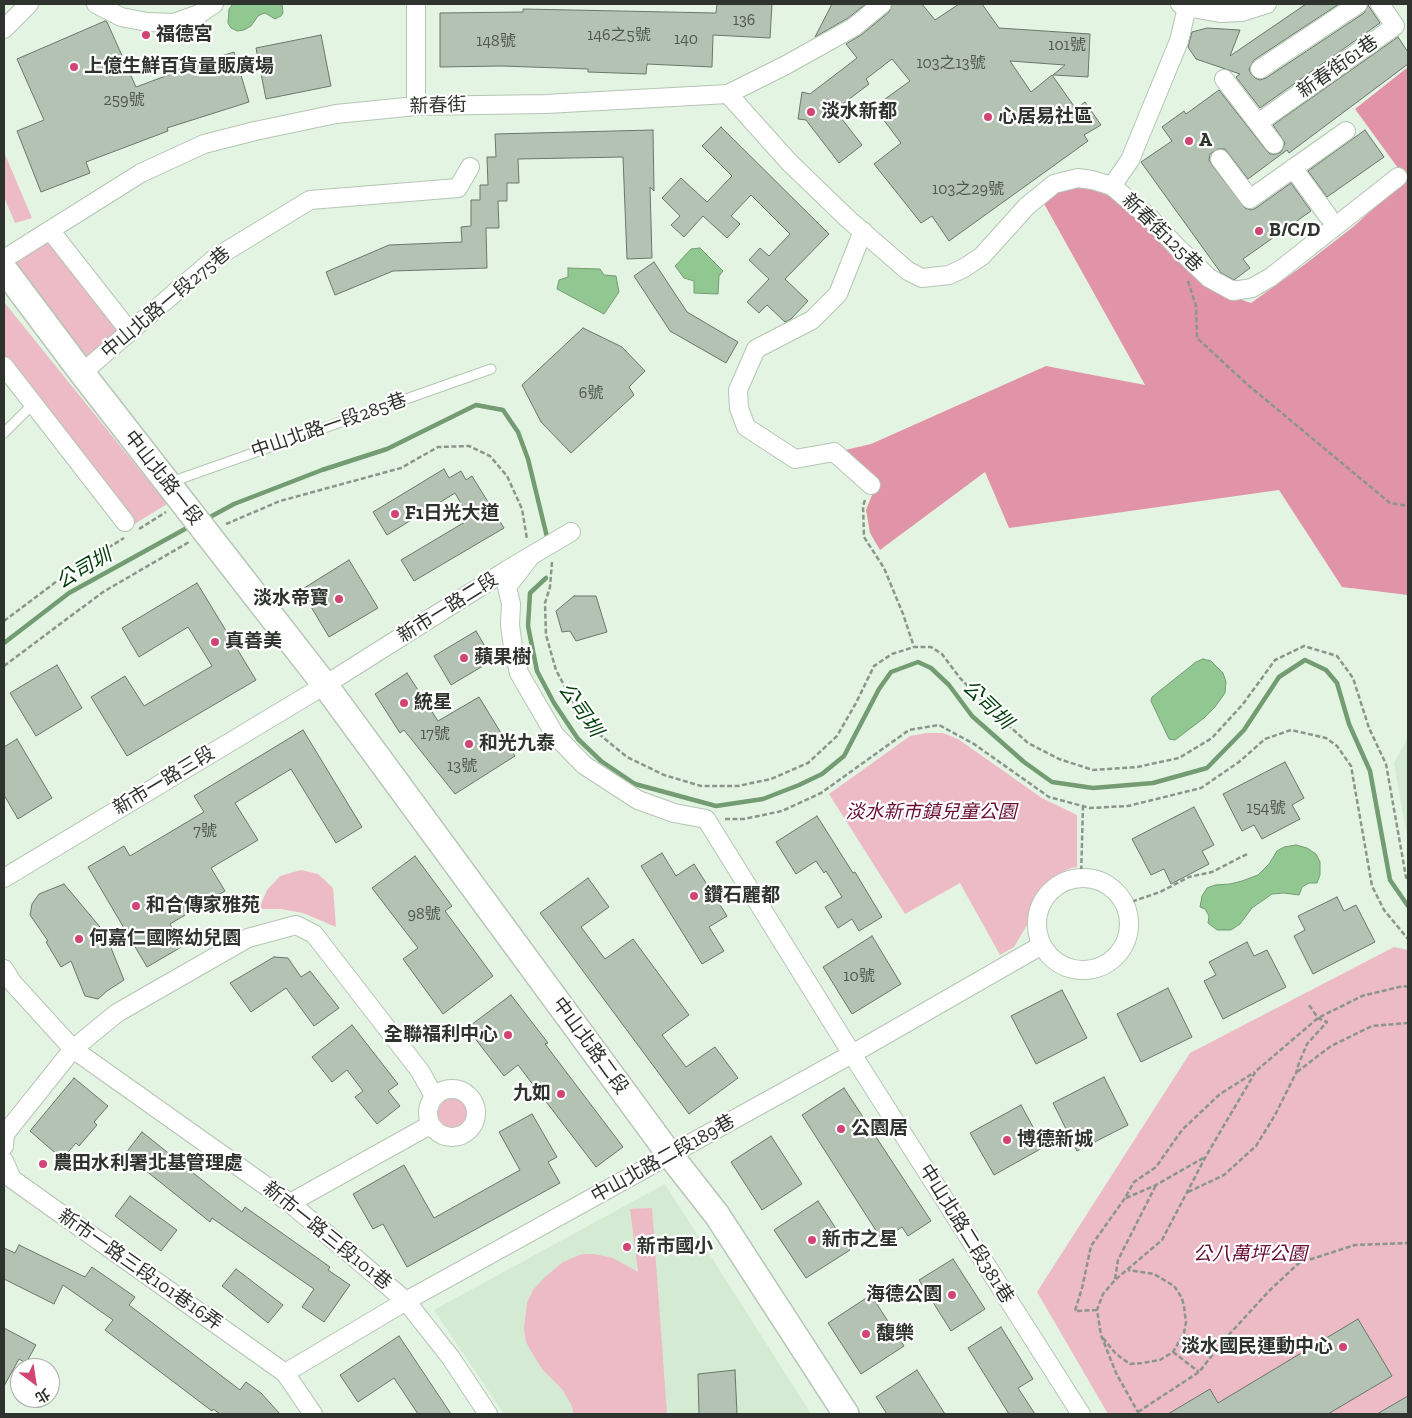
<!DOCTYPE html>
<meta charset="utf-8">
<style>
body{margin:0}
#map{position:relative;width:1412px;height:1418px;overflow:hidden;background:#e4f4e3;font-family:"Zilla Slab","Noto Sans TC",serif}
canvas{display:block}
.frame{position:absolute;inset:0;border:5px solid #2e342d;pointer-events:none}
.north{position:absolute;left:10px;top:1358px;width:50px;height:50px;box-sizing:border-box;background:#fff;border:1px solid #abaeab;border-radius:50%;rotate:149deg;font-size:14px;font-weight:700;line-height:20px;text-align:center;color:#2e342d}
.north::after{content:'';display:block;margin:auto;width:18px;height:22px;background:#d14474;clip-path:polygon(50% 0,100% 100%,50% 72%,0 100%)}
</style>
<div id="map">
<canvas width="1412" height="1418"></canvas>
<div class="frame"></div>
<div class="north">北</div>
</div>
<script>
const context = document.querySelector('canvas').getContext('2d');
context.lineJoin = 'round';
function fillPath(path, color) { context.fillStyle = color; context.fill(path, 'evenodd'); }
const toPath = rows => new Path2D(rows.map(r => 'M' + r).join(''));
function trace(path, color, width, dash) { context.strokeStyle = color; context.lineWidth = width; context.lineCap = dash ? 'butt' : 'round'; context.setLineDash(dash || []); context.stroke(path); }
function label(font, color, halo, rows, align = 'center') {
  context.font = font + ' "Zilla Slab","Noto Sans TC",serif'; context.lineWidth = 4.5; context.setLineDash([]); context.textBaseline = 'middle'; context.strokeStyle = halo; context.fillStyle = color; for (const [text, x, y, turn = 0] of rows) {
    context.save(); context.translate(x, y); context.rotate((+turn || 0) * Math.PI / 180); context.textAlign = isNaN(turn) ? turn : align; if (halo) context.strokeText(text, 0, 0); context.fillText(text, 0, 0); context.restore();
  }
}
fillPath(toPath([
 [1408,737,1408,842,1394,763],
 [665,1184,811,1414,504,1414,434,1310]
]), '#d4ead3');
fillPath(toPath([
 [4,152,32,218,15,223,4,197],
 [50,241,120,331,84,359,16,263],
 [4,302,167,504,133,525,4,359],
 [927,733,943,733,958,739,1042,798,1077,815,1077,867,1071,868,1060,873,1049,880,1041,888,1034,900,1027,925,1014,947,1000,955,960,883,905,914,829,794,910,736],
 [301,870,318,874,333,888,336,927,303,913,281,909,259,909,267,890,280,876],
 [1394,947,1408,950,1408,1414,1108,1414,1037,1292,1190,1053],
 '438 1113a15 15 0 1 1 30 0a15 15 0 1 1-30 0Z',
 [652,1208,667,1414,574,1414,571,1404,562,1389,543,1370,532,1353,526,1342,524,1328,527,1303,533,1290,544,1278,563,1262,582,1254,594,1254,613,1258,638,1272,630,1209]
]), '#edbbc6');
fillPath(toPath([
 [1408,67,1408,595,1342,587,1279,490,1009,528,985,472,880,550,870,533,866,510,876,485,841,451,871,444,1046,366,1145,385,1042,200,1059,190,1087,187,1116,199,1153,231,1212,290,1251,303,1304,265,1353,227,1406,179,1355,109]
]), '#e194a7');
const water = toPath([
 [233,4,282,4,283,13,281,16,275,19,265,13,262,14,258,16,251,26,244,30,237,31,231,28,228,23,229,9,233,4],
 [700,248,723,271,719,276,718,294,694,293,694,281,684,278,675,266,691,249,700,248],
 [568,268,600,269,604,275,616,276,619,292,604,314,557,289,559,280,568,277,568,268],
 [1203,659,1211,661,1223,673,1226,682,1225,693,1215,707,1204,718,1175,740,1169,739,1151,701,1152,697,1196,662,1203,659],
 [1296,845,1307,848,1316,854,1320,862,1320,875,1317,883,1309,883,1302,887,1299,895,1284,893,1272,894,1252,908,1240,924,1231,930,1217,930,1208,923,1209,916,1205,909,1200,907,1202,896,1207,888,1215,885,1230,884,1242,881,1258,875,1269,864,1277,851,1284,847,1296,845]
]);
fillPath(water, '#91c891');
trace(water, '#739c73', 1);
trace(toPath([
 [210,517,234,504,322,470,387,449,476,405,503,410,518,432,528,459,548,541],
 [546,578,530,593,528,626,537,671,554,703,578,739,601,761,635,784,716,806,763,799,799,785,822,774,844,756,879,689,891,672,918,662,931,668,949,685,972,716,1024,762,1052,782,1093,788,1153,783,1207,768,1244,730,1279,677,1305,660,1326,670,1337,683,1349,724,1370,771,1390,880,1408,906],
 [4,643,69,593,185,529]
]), '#739c73', 4.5);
const building = toPath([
 [717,4,772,4,770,38,713,35,712,67,647,64,646,74,588,72,588,69,502,66,440,67,440,13,523,12,523,9,716,13,717,4],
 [832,4,866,4,848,18,815,37,832,4],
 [892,4,922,4,935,20,959,4,982,4,999,28,1090,34,1088,77,1053,75,1065,65,1010,61,1031,92,1052,75,1076,109,1085,102,1101,125,1084,135,1088,141,949,241,932,216,921,223,874,164,901,143,874,107,910,81,892,59,866,79,869,84,835,110,862,145,839,163,806,120,798,119,802,92,810,94,857,58,846,44,861,35,889,12,892,4],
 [1306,4,1339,4,1254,60,1249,69,1251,74,1255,78,1260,80,1266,78,1364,13,1368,5,1380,23,1260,108,1236,77,1240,74,1196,59,1188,47,1192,32,1207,28,1240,30,1230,56,1306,4],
 [105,21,107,22,136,87,171,74,170,72,234,52,249,102,167,128,168,131,86,162,90,173,41,192,17,131,44,120,17,59,105,21],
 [321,35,331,86,266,99,256,48,321,35],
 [1398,37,1408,52,1408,64,1289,153,1287,150,1248,179,1225,149,1218,149,1210,154,1209,160,1212,165,1245,208,1251,210,1256,208,1291,183,1311,211,1243,259,1250,268,1234,280,1221,273,1141,162,1172,141,1162,127,1184,111,1186,114,1219,90,1266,150,1270,154,1276,154,1281,152,1285,143,1273,125,1398,37],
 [721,127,829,234,785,279,808,301,791,319,785,322,767,305,759,313,747,302,769,279,749,260,760,248,769,256,790,234,751,195,731,216,740,224,727,238,703,216,684,237,671,225,680,216,662,198,681,178,707,202,732,176,702,146,721,127],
 [653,130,654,191,650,187,652,258,627,259,623,157,518,159,519,183,507,183,507,201,498,201,499,228,486,228,487,268,393,271,335,295,326,272,389,245,462,242,461,227,471,226,471,200,480,200,480,185,488,185,487,157,496,157,495,134,653,130],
 [1365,130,1384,157,1327,197,1308,171,1365,130],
 [654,262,687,312,738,342,726,363,670,331,634,276,654,262],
 [583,328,622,347,645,371,629,387,634,395,571,453,541,422,522,385,583,328],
 [444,469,449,478,461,471,466,480,472,476,504,528,414,581,401,560,470,519,455,493,387,535,373,512,444,469],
 [349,560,378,608,329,637,301,590,349,560],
 [197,583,256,680,127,756,91,697,125,676,144,706,212,666,188,627,139,657,122,628,197,583],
 [574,596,596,596,607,632,576,641,570,631,562,632,556,611,574,596],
 [476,631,493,660,451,685,434,656,476,631],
 [57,665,82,708,36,736,10,693,57,665],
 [407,673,438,721,479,697,515,756,455,794,404,730,400,733,375,694,407,673],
 [303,730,362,827,336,843,291,769,235,803,258,840,211,868,225,891,170,924,183,946,147,967,88,867,124,846,130,856,204,812,194,796,303,730],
 [17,739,52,798,18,819,4,795,4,747,17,739],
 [1285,762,1304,798,1292,805,1300,819,1262,839,1254,825,1242,831,1223,794,1285,762],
 [1194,807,1214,845,1202,851,1209,864,1171,884,1164,869,1151,875,1132,839,1194,807],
 [817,816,853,873,855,872,882,917,859,931,852,919,838,928,825,907,842,897,826,871,824,873,816,861,796,874,776,842,817,816],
 [662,853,676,876,694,864,727,916,709,927,724,951,702,964,641,866,662,853],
 [415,856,452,906,445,911,493,976,443,1014,403,959,418,948,372,888,415,856],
 [588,878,609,907,581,927,605,959,633,939,689,1015,662,1035,686,1067,715,1047,738,1078,689,1114,540,913,588,878],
 [64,884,105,933,124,980,107,991,98,999,85,996,71,961,61,967,46,942,48,941,30,915,32,904,39,894,64,884],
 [1337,897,1344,911,1356,905,1375,942,1313,974,1294,936,1305,930,1298,916,1337,897],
 [872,936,901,984,852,1014,823,967,872,936],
 [1247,942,1254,956,1267,950,1286,987,1223,1019,1204,981,1216,975,1209,962,1247,942],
 [274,957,288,958,301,977,310,971,339,1008,314,1026,286,988,251,1012,230,983,274,957],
 [1168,988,1192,1037,1141,1062,1117,1014,1168,988],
 [1062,990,1087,1038,1036,1064,1011,1016,1062,990],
 [511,995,548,1043,545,1044,623,1147,596,1167,518,1065,504,1076,467,1028,511,995],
 [352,1025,398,1084,388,1091,400,1106,377,1124,355,1097,363,1091,347,1070,332,1082,312,1057,352,1025],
 [1104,1077,1128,1125,1077,1151,1053,1103,1104,1077],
 [74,1078,108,1106,94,1122,97,1125,79,1146,76,1143,62,1159,30,1131,74,1078],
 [844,1088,931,1221,908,1236,902,1227,882,1240,802,1115,844,1088],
 [1021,1105,1044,1147,994,1175,970,1133,1021,1105],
 [532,1114,557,1157,548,1162,560,1183,407,1267,383,1224,373,1229,353,1194,404,1165,434,1218,520,1170,499,1132,532,1114],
 [142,1132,242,1212,245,1207,330,1267,328,1270,350,1285,324,1322,302,1307,314,1289,212,1218,210,1222,125,1154,142,1132],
 [771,1136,802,1184,762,1210,731,1162,771,1136],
 [130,1196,177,1230,161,1251,115,1216,130,1196],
 [818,1201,850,1250,806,1278,774,1230,818,1201],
 [19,1245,85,1277,92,1267,135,1297,129,1305,240,1390,246,1382,261,1393,280,1414,220,1414,213,1409,212,1411,105,1330,113,1320,63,1285,54,1304,4,1279,4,1248,15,1253,19,1245],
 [953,1259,985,1309,951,1331,919,1280,953,1259],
 [236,1269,283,1305,268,1323,222,1286,236,1269],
 [871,1295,904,1346,861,1374,828,1323,871,1295],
 [1358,1319,1392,1376,1328,1414,1168,1414,1210,1389,1218,1403,1358,1319],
 [1001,1327,1033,1379,1018,1388,1035,1414,1009,1414,968,1348,1001,1327],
 [4,1328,36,1345,26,1363,19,1359,4,1386,4,1328],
 [399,1336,451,1414,418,1414,394,1378,358,1402,340,1375,399,1336],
 [735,1370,737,1414,699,1414,698,1374,735,1370],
 [917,1370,945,1414,887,1414,876,1397,917,1370],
 [1408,1396,1408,1414,1377,1414,1408,1396]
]);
fillPath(building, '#b3c2b2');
trace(building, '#697768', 1);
const lane = toPath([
 [4,433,33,404],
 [171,482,491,369]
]);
const street = toPath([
 [96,4,121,17,147,22,174,23,199,14,214,4],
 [1180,4,1187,7,1220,13,1242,12,1267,4],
 [4,29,29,4],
 [1260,69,1358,4],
 [1224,79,1274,144],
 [728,94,789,162,848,219,908,271,922,278,949,275,964,268,982,256,1027,206,1054,184,1078,178,1092,180,1112,186,1150,218,1176,246,1209,278,1233,291,1252,288,1271,277,1398,177],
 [416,106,416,4],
 [1258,123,1395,26,1380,4],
 [1220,159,1250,199,1346,131],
 [1293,168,1328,216],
 [1112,186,1130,160,1179,41,1187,7],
 [50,230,130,332],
 [863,231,838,294,812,320,756,349,738,390,739,408,746,427,795,459,834,452,871,485],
 [4,259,141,173,204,144,255,131,336,114,416,106,546,104,728,94,786,65,854,27,882,4],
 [4,366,125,522],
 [82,373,215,258,310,200,458,188,470,167],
 [531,556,507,587,511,604,510,625,513,647,519,673,555,735,584,765,638,800,674,813,706,819,852,1054,1081,1414],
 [4,878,325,685,507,570,571,532],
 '1037 924a46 46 0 1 1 92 0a46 46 0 1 1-92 0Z',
 [4,969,12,982,73,1049,290,1203,406,1301,451,1358,488,1414],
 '428 1113a24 24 0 1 1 48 0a24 24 0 1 1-48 0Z',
 [4,1146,5,1134,73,1049,117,1013,248,938,296,925,314,934,420,1071,434,1096],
 [4,1161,12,1179,285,1373,313,1414],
 [290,1203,430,1125],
 [285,1373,406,1301,852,1054,1042,945]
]);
const secondary = toPath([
 [4,269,82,373,325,685,670,1155,717,1215,846,1414]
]);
trace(lane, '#b5c5b4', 11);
trace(street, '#b5c5b4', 20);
trace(secondary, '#b5c5b4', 28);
trace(toPath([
 [1188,281,1196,306,1197,338,1248,385,1390,503,1408,506],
 [865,500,863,506,864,537,884,568,903,614,914,647],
 [226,524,280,501,401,468,438,447,469,446,490,456,507,476,522,509,527,539],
 [139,529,166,512],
 [552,562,550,587,545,603,546,635,556,670,573,702,594,730,627,757,664,775,701,786,738,786,771,779,808,763,837,736,856,703,874,666,892,654,914,647,931,647,942,654,960,678,987,706,1028,743,1059,759,1093,770,1137,767,1179,758,1212,738,1243,704,1275,660,1304,646,1337,656,1353,678,1369,728,1386,764,1406,877,1408,880],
 [4,621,69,572,124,538],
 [4,666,103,592,189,542],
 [725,819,744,819,782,811,821,793,909,730,939,725,974,744,1049,797,1090,808,1128,806,1201,788,1239,762,1265,739,1291,730,1326,738,1337,746,1351,766,1372,886,1384,910,1408,939],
 [1081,878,1083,806],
 [1125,904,1160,892,1189,877,1212,872,1247,854],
 [1297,1072,1331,1046,1372,1026,1408,1023],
 [1188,1192,1224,1175,1256,1146,1275,1115,1296,1073,1299,1063,1307,1044,1327,1022,1318,1018,1309,1005],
 [1126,1198,1156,1185,1205,1157],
 [1115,1279,1118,1260,1156,1185],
 [1097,1310,1075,1311,1082,1288,1091,1246,1125,1198,1134,1182,1156,1167,1182,1130,1220,1094,1255,1072],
 [1103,1338,1116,1354,1130,1364,1142,1363,1160,1360,1173,1352,1184,1333,1186,1322,1184,1307,1182,1298,1174,1286,1154,1274,1128,1270],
 [1173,1352,1199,1372],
 [1138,1412,1199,1372,1224,1340,1270,1290,1299,1263,1355,1245,1408,1243],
 [1139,1414,1116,1373,1101,1335,1097,1310,1103,1294,1115,1280,1162,1240,1206,1156,1256,1071,1318,1018,1362,996,1403,986,1408,987]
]), '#8b968a', 2.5, [5, 2.5]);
trace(lane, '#fff', 9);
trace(street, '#fff', 18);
trace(secondary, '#fff', 25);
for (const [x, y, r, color] of [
 [146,35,5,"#d14474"],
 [74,67,5,"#d14474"],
 [811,112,5,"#d14474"],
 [988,117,5,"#d14474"],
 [1189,141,5,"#d14474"],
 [1259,231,5,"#d14474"],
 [395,514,5,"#d14474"],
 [339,599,5,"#d14474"],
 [215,642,5,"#d14474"],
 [464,658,5,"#d14474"],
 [404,703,5,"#d14474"],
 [469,744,5,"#d14474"],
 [694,896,5,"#d14474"],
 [136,906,5,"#d14474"],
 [79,939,5,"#d14474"],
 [508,1035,5,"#d14474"],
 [561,1094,5,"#d14474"],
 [841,1129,5,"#d14474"],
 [1007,1140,5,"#d14474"],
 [43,1164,5,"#d14474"],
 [812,1240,5,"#d14474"],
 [627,1247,5,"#d14474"],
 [952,1295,5,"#d14474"],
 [866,1334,5,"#d14474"],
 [1343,1347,5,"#d14474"]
]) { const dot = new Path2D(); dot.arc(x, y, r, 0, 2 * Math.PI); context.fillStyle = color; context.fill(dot); trace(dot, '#fff', 2); }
label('16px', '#4f584e', null, [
 ["136",744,20],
 ["146之5號",619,35],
 ["140",686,39],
 ["148號",496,41],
 ["101號",1067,45],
 ["103之13號",951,63],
 ["259號",124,100],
 ["103之29號",968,189],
 ["6號",591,393],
 ["17號",435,734],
 ["13號",462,766],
 ["154號",1266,808],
 ["7號",205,831],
 ["98號",424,914],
 ["10號",859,976]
]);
label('bold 19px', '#2e342d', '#fff', [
 ["福德宮",156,35],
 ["上億生鮮百貨量販廣場",84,67],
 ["淡水新都",821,112],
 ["心居易社區",998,117],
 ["A",1199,141],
 ["B/C/D",1269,231],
 ["F1日光大道",405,514],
 ["淡水帝寶",329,599,"right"],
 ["真善美",225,642],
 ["蘋果樹",474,658],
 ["統星",414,703],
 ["和光九泰",479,744],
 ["鑽石麗都",704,896],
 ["和合傳家雅苑",146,906],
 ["何嘉仁國際幼兒園",89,939],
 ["全聯福利中心",498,1035,"right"],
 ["九如",551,1094,"right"],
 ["公園居",851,1129],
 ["博德新城",1017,1140],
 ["農田水利署北基管理處",53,1164],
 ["新市之星",822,1240],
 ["新市國小",637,1247],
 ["海德公園",942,1295,"right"],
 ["馥樂",876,1334],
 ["淡水國民運動中心",1333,1347,"right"]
], 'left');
label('19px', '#2e342d', '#fff', [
 ["新春街61巷",1338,67,-35],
 ["新春街",438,106,-2],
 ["新春街125巷",1162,233,44],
 ["中山北路一段275巷",166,303,-40],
 ["中山北路一段285巷",329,426,-19],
 ["中山北路一段",163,478,52],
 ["新市一路二段",448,608,-32],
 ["新市一路三段",164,781,-31],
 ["中山北路二段",590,1046,54],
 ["中山北路二段189巷",663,1159,-29],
 ["中山北路二段381巷",966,1234,58],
 ["新市一路三段101巷",327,1236,39],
 ["新市一路三段101巷16弄",140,1270,35]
]);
label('italic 19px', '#690d32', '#fff', [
 ["淡水新市鎮兒童公園",931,813],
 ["公八萬坪公園",1250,1255]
]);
label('italic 20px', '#03400a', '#fff', [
 ["公司圳",84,569,-30],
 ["公司圳",987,705,44],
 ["公司圳",580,710,55]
]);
</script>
